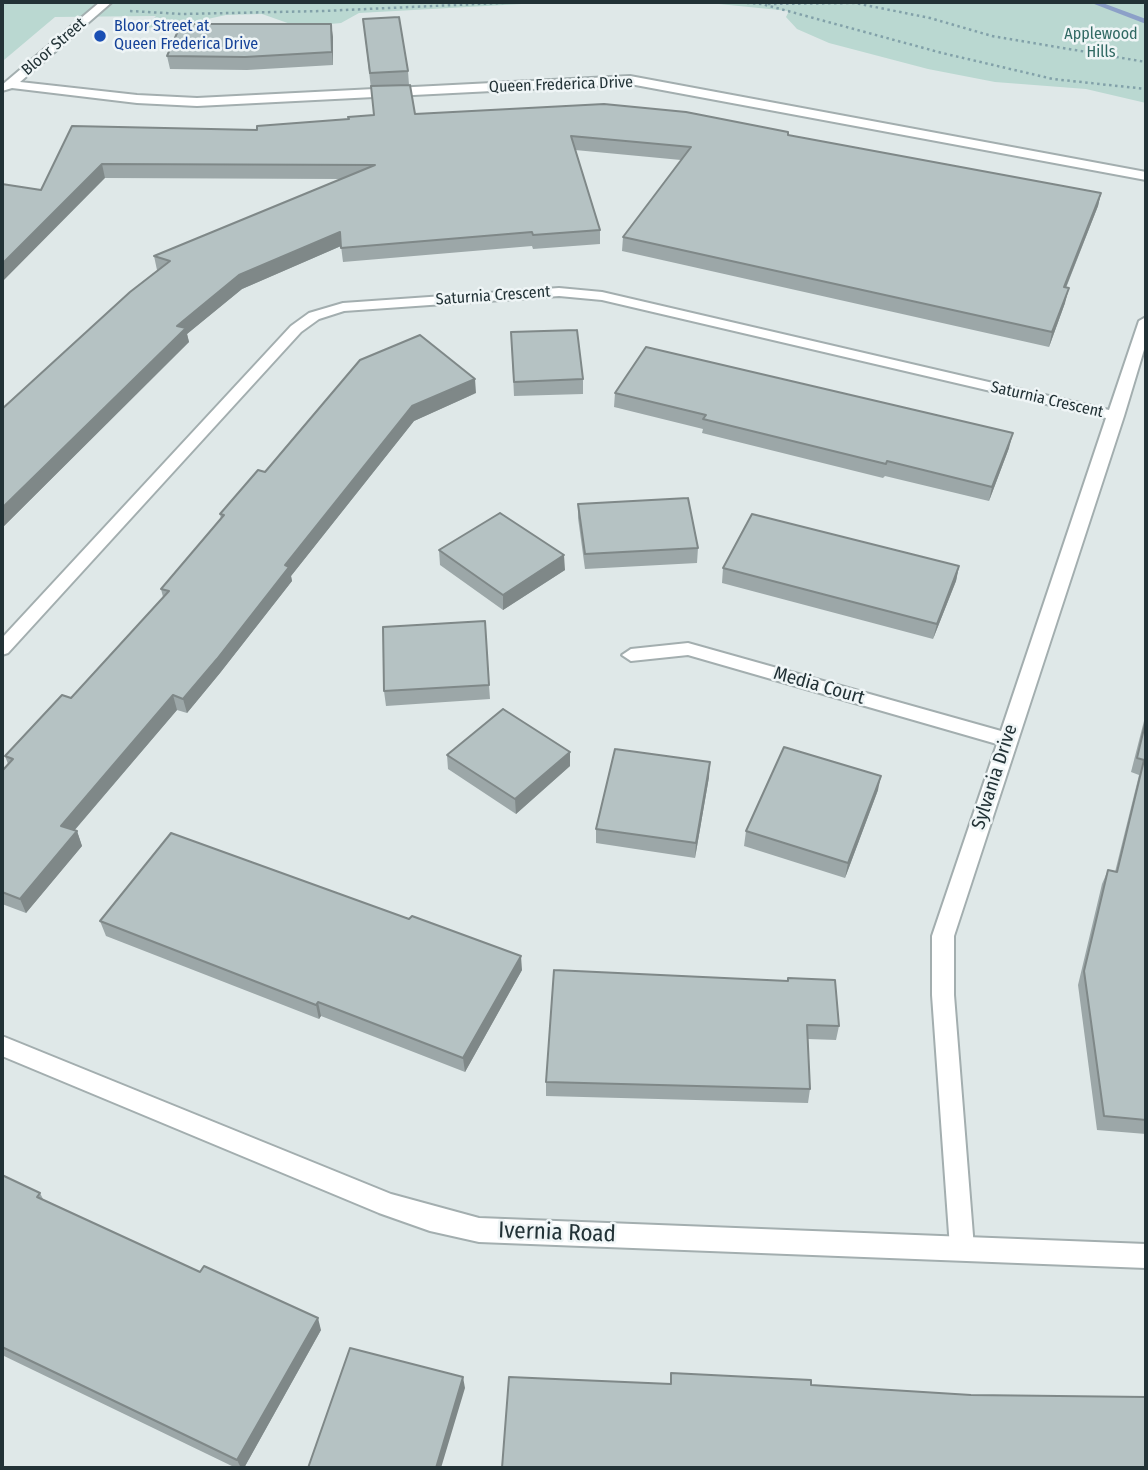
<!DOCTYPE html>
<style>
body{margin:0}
#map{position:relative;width:1148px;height:1470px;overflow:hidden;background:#dfe8e8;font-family:"Fira Sans Condensed",sans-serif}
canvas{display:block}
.frame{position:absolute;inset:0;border:4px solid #223236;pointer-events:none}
</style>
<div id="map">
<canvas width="1148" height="1470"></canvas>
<div class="frame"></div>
</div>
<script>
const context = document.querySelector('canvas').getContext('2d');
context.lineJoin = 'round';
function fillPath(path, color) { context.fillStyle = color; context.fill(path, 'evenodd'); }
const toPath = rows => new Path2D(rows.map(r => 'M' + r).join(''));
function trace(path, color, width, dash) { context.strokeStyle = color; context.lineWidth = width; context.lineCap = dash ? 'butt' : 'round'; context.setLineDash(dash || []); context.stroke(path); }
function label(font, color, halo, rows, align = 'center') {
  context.font = font + ' "Fira Sans Condensed",sans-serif'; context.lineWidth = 5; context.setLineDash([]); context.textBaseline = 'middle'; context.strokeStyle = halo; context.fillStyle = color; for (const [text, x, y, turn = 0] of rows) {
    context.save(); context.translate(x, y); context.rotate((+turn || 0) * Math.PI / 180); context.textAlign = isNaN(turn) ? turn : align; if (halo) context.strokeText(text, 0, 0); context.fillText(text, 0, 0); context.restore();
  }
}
fillPath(toPath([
 [2,2,558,2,359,13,341,23,299,27,262,14,226,15,180,25,144,28,156,16,55,17,4,60],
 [699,2,1146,2,1146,103,1086,89,995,82,928,69,829,43,797,29,786,17,789,11]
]), '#bad8d1');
fillPath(toPath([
 [1089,2,1100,2,1146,19,1146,24,1089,2]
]), '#8ca0c8');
const minor = toPath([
 [559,288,602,292,1109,410,1139,321,1146,317,1146,343,1124,416,954,936,954,995,974,1248,971,1256,962,1260,953,1256,950,1248,932,995,932,936,997,744,688,655,631,661,622,655,631,649,688,643,1001,731,1106,418,602,300,559,296,344,311,319,319,301,332,8,653,2,655,2,638,291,326,309,313,343,303,559,288]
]);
const tertiary = toPath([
 [100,2,112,2,20,82,137,95,197,98,630,76,1146,172,1146,180,630,84,197,106,137,103,12,88,2,91,2,85,100,2],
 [2,1036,391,1194,479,1218,1146,1244,1146,1268,479,1242,430,1231,379,1213,2,1056,2,1036]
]);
trace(minor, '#a3aeaf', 4);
trace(tertiary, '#a3aeaf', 4);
trace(toPath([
 [735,2,762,4,942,53,1053,79,1146,89],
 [768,4,855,3,930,18,992,36,1146,62],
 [130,11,182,14,323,11,521,2]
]), '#82a1a9', 2.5, [2.5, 3.5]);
fillPath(minor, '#fff');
fillPath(tertiary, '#fff');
fillPath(toPath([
 [363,19,408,71,409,85,415,114,788,135,1101,193,1098,206,1066,288,1065,303,1049,347,622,251,623,237,681,160,575,150,600,230,600,244,533,249,532,246,343,262,341,246,242,289,187,334,189,342,2,528,2,409,158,271,157,270,154,256,342,179,105,178,41,190,72,126,257,130,349,119,374,115],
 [333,37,333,65,247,70,170,69,167,56],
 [511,332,583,379,583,394,514,396],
 [476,393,414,421,291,576,292,581,220,673,187,713,177,710,74,831,77,831,82,846,26,913,2,904,2,771,8,764,5,756,71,698,163,597,161,589,221,519,220,514,265,472],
 [615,393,1009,448,989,501,885,476,883,478,702,433,703,429,614,407],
 [578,504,698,548,697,563,585,569,578,518],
 [439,550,565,570,503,610,440,565],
 [959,566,956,581,933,639,722,583,723,568],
 [489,685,490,699,386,706,384,691],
 [1146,713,1146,1134,1097,1130,1078,985,1102,884,1108,870,1115,872,1139,775,1131,772],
 [447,755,570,766,516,814,448,769],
 [709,777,695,858,596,843,596,829],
 [878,790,845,878,744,846,746,831],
 [100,921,522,970,465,1072,321,1016,319,1019,106,936],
 [554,970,839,1026,836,1040,808,1039,810,1089,808,1103,546,1096,546,1082],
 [2,1175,40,1193,44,1201,321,1330,244,1468,236,1468,2,1355]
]), '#9ca7a8');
fillPath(toPath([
 [331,24,333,37,333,65,332,52],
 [102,164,105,178,2,282,2,264],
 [1101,193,1098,206,1060,302,1064,287],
 [340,232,341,246,242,289,187,334,189,342,2,528,2,508,177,326,239,275],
 [1069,288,1065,303,1049,347,1052,332],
 [475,379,476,393,414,421,291,576,292,581,220,673,187,713,183,699,285,565,412,406],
 [1013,433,1009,448,989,501,992,487],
 [564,555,565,570,503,610,503,595],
 [959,566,956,581,933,639,937,624],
 [173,695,177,710,66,840,61,826],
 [570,752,570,766,516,814,515,799],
 [710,762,709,777,695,858,696,843],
 [881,776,878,790,845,878,848,863],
 [77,831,82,846,26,913,20,899],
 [521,956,522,970,465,1072,463,1058],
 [318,1002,321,1016,319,1019,316,1005],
 [318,1318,321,1330,244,1468,241,1468,237,1460],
 [463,1377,465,1388,441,1468,436,1468]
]), '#7f8888');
const building = toPath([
 [399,17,408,71,370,73,363,19,399,17],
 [181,24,331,24,332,52,245,57,167,56,181,24],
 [410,85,415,114,604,104,686,112,788,132,788,135,1101,193,1064,287,1069,288,1052,332,623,237,691,147,571,136,600,230,533,235,532,232,341,248,340,232,239,275,177,326,186,328,2,508,2,409,130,292,170,261,154,256,375,165,102,164,2,264,2,184,41,190,72,126,257,130,257,126,349,119,348,117,374,115,371,86,410,85],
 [577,330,583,379,514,382,511,332,577,330],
 [420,335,475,379,412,406,285,565,289,567,217,659,183,699,173,695,61,826,77,831,20,899,2,892,2,771,13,759,5,756,62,695,71,698,169,591,161,589,224,515,220,514,258,470,265,472,360,360,420,335],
 [646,347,1013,433,992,487,887,461,886,464,703,419,706,415,615,393,646,347],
 [688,498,698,548,585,554,578,504,688,498],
 [500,513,564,555,503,595,439,550,500,513],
 [752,514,959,566,937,624,723,568,752,514],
 [485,621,489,685,384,691,383,627,485,621],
 [503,709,570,752,515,799,447,755,503,709],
 [1146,720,1146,1120,1104,1116,1084,971,1108,870,1117,872,1144,760,1137,758,1146,720],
 [784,747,881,776,848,863,746,831,784,747],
 [615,749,710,762,696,843,596,829,615,749],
 [171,833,409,919,412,916,521,956,463,1058,318,1002,316,1005,100,921,171,833],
 [554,970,788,981,788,978,835,980,839,1026,807,1025,810,1089,546,1082,554,970],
 [2,1175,40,1193,37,1197,200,1272,204,1266,318,1318,237,1460,2,1347,2,1175],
 [350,1348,463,1377,436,1468,308,1468,350,1348],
 [671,1373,811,1380,811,1385,971,1395,1146,1397,1146,1468,502,1468,509,1377,671,1384,671,1373]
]);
fillPath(building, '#b5c2c3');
trace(building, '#7f8888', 2);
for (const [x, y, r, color] of [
 [100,36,7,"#1a4fb4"]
]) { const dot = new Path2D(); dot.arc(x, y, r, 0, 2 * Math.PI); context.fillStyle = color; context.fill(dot); trace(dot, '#eff5f6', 2.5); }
label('16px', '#164399', '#eff5f6', [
 ["Bloor Street at",114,27],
 ["Queen Frederica Drive",114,45]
], 'left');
label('16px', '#306963', '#eff5f6', [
 ["Applewood",1101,35],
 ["Hills",1101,53]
]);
label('16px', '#223236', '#eff5f6', [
 ["Bloor Street",54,47,-41],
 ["Queen Frederica Drive",561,85,-2],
 ["Saturnia Crescent",493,296,-4],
 ["Saturnia Crescent",1047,400,13]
]);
label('19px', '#223236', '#eff5f6', [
 ["Media Court",819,686,16],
 ["Sylvania Drive",995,777,-72]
]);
label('23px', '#223236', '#eff5f6', [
 ["Ivernia Road",557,1233,2]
]);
</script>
